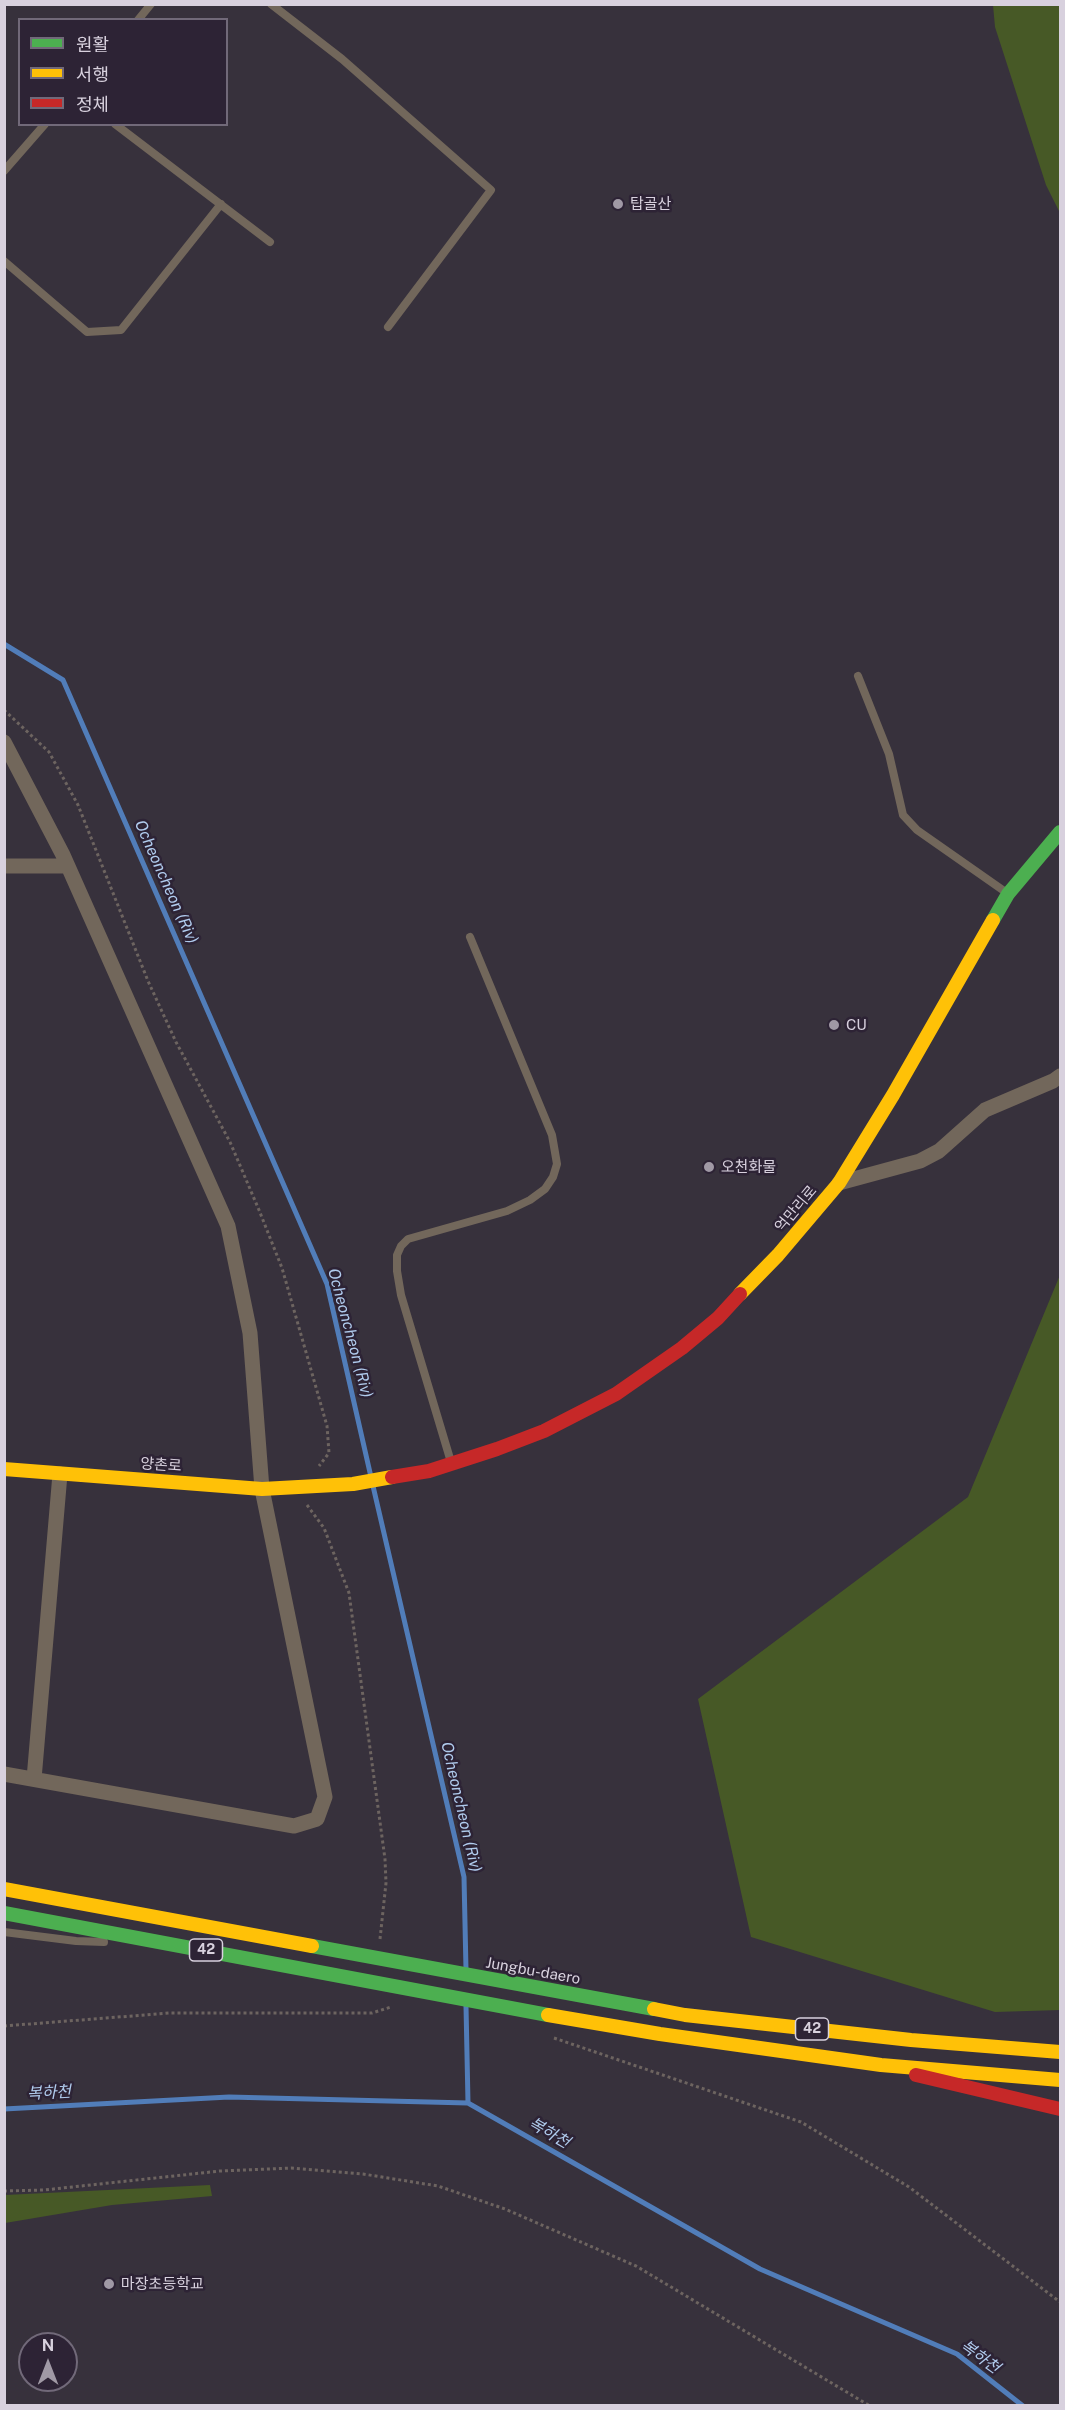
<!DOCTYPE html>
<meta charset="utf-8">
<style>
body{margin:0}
#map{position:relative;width:1065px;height:2410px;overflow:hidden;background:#37313c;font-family:"Public Sans","Noto Sans KR",sans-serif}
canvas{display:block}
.frame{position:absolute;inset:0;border:6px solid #d8d1de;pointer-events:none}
.legend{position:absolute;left:18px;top:18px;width:210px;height:108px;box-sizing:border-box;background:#2d2335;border:2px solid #716979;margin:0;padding:8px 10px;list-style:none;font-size:18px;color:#d8d1de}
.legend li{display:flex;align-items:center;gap:12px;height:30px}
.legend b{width:30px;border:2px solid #716979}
.north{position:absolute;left:18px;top:2332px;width:60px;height:60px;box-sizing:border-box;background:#2d2335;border:2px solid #716979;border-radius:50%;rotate:0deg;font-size:16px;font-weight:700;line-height:24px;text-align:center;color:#d8d1de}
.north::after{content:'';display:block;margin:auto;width:21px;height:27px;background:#a099a5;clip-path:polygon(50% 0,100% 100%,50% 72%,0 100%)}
</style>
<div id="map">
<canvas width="1065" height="2410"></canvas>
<div class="frame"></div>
<ul class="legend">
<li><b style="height:8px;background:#4caf50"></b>원활</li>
<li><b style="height:8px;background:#ffc107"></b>서행</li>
<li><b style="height:8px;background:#c62828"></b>정체</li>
</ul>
<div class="north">N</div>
</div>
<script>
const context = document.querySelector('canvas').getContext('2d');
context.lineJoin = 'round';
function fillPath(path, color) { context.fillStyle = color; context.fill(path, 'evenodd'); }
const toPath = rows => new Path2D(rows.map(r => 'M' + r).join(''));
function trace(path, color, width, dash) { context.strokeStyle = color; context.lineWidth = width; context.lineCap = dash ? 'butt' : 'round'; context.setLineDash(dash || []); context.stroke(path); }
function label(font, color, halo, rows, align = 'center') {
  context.font = font + ' "Public Sans","Noto Sans KR",sans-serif'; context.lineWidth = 5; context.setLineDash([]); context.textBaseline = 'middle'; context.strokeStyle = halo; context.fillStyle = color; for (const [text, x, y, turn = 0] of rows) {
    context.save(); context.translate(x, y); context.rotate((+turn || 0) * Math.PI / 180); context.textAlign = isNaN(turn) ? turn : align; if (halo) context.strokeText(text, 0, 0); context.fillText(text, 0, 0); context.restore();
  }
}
fillPath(toPath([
 [993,5,1060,5,1060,213,1046,185,995,27],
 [1060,1275,1060,2010,995,2012,751,1937,698,1699,968,1497],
 [210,2185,212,2196,112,2205,5,2223,5,2195]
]), '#475926');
trace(toPath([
 [4,644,63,680,327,1284,371,1477],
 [373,1486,464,1877,466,1970],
 [466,2006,468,2103],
 [4,2109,229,2097,468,2103,760,2269,957,2354,1023,2406]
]), '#517db9', 5);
trace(toPath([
 [4,710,49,752,78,805,148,981,176,1042,230,1142,259,1210,282,1268,327,1426,329,1453,319,1466],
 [307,1505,324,1528,349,1593,385,1859,386,1883,380,1939],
 [4,2026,170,2013,372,2013,391,2007],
 [554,2038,801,2122,909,2187,1060,2302],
 [4,2191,44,2190,220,2171,291,2168,363,2174,438,2186,505,2209,636,2266,870,2406]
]), '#6d6460', 3, [3, 3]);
trace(toPath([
 [271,4,342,59,491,190,388,327],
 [138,20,151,4],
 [115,124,270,242],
 [4,171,45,124],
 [4,261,87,332,121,330,221,204],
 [858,676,889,754,903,815,917,830,1007,893],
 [451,1462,401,1295,397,1271,397,1255,401,1246,408,1239,507,1211,530,1200,545,1189,553,1177,557,1164,552,1135,470,937],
 [4,1932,76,1941,104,1942]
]), '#72675b', 8);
trace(toPath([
 [4,742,63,855,228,1226,250,1333,262,1489,325,1797,317,1819,294,1826,4,1774],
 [4,866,68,866],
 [839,1183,920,1161,939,1151,985,1110,1053,1081,1060,1076],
 [34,1779,60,1474]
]), '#72675b', 15);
trace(toPath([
 [993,920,1008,894,1060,832],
 [4,1913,548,2015],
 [312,1946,654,2009]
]), '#4caf50', 14);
trace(toPath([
 [740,1294,778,1255,839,1183,893,1095,993,920],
 [4,1469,262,1489,353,1484,392,1477],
 [4,1889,312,1946],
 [654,2009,685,2015,911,2040,1060,2052],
 [548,2015,660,2034,881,2065,1060,2080]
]), '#ffc107', 14);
trace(toPath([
 [392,1477,429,1471,497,1449,544,1431,616,1394,682,1348,718,1318,740,1294],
 [916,2075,1060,2109]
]), '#c62828', 14);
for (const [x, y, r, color] of [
 [618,204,6,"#a099a5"],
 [834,1025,6,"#a099a5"],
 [709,1167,6,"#a099a5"],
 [109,2284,6,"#a099a5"]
]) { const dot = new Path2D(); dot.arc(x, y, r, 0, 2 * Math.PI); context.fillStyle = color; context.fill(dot); trace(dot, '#2d2335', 2); }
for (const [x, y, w] of [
 [206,1950,33],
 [812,2029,33]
]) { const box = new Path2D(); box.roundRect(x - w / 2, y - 11, w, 22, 4.5); context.fillStyle = '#2d2335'; context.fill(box); trace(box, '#d8d1de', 1.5); }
label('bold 14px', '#d8d1de', null, [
 ["42",206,1950],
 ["42",812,2029]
]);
label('15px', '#d8d1de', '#2d2335', [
 ["탑골산",630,204],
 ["CU",846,1025],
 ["오천화물",721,1167],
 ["마장초등학교",121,2284]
], 'left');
label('15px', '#d8d1de', '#2d2335', [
 ["억만리로",796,1209,-50],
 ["양촌로",161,1465,4],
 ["Jungbu-daero",533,1971,10]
]);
label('italic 16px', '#b0cbed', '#2d2335', [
 ["Ocheoncheon (Riv)",166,882,66],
 ["Ocheoncheon (Riv)",350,1333,75],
 ["Ocheoncheon (Riv)",461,1807,77],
 ["복하천",49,2093,-3],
 ["복하천",549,2133,30],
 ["복하천",980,2357,36]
]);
</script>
